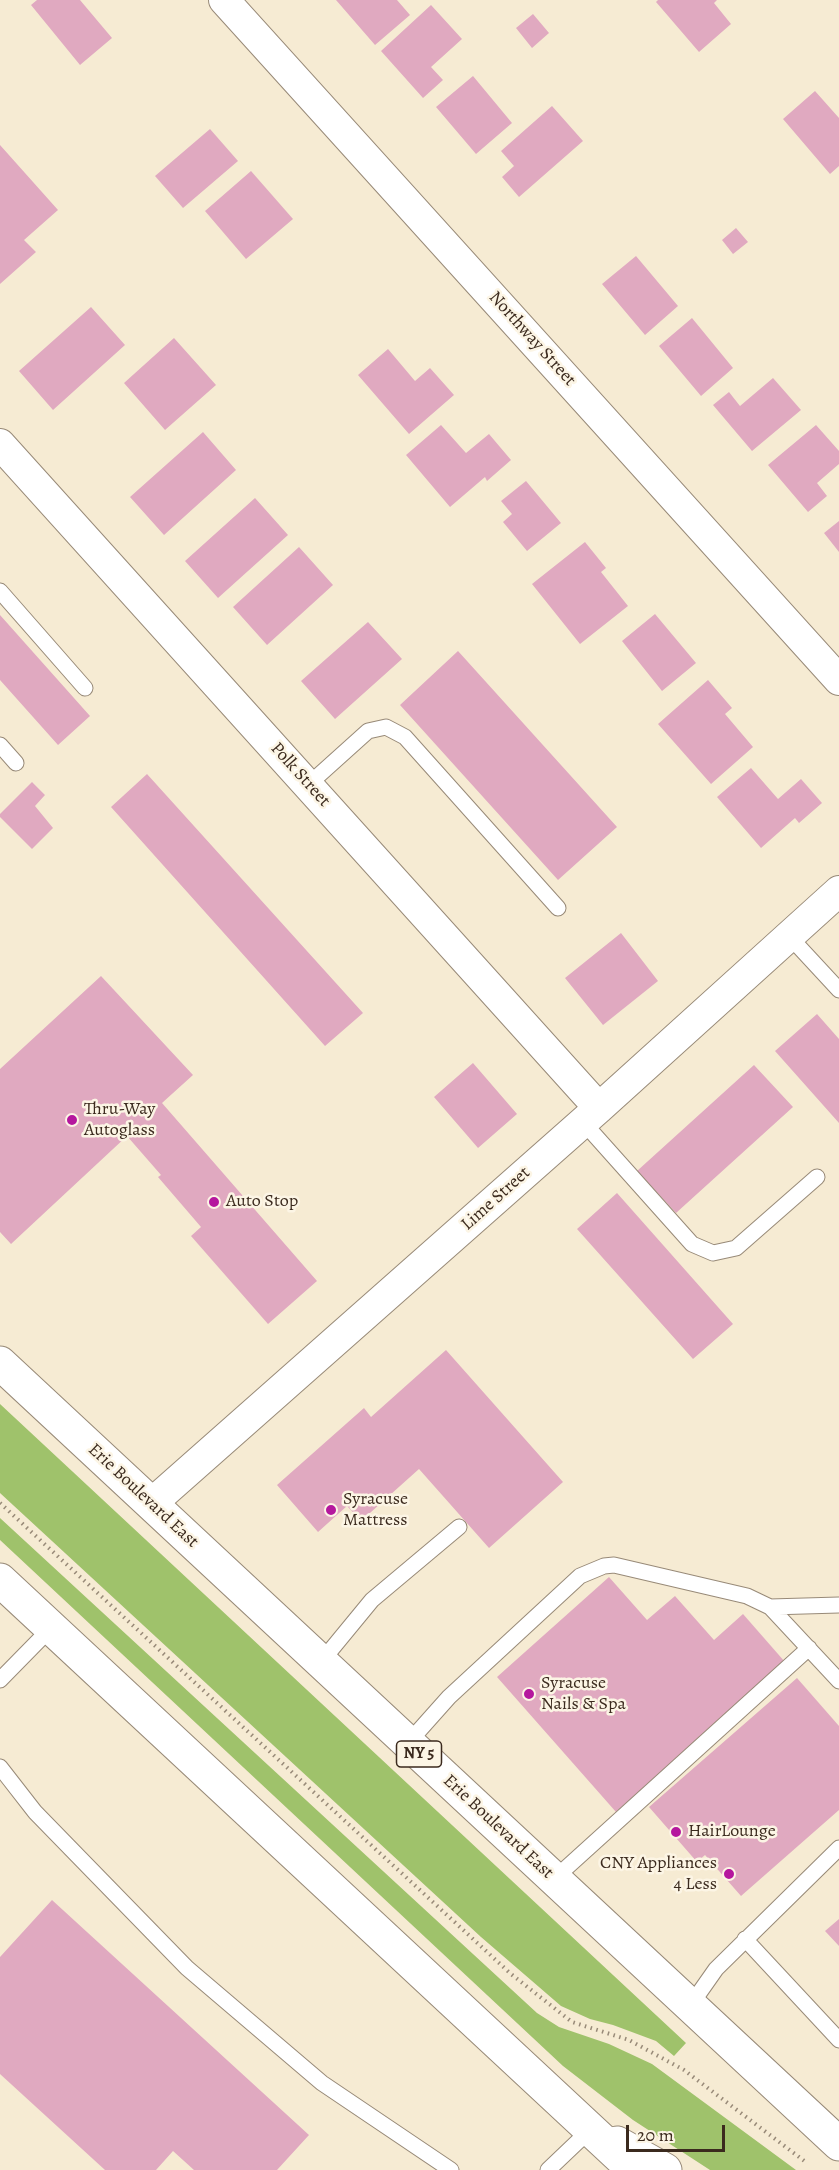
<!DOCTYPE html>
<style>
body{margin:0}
#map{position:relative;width:839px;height:2170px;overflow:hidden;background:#f6ebd3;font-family:Alegreya,serif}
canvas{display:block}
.scale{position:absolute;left:626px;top:2125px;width:99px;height:27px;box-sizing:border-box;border:3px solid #3b2a1e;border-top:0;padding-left:8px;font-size:18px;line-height:21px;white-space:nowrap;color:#3b2a1e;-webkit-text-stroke:4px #fcf5e5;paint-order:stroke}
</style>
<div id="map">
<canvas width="839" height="2170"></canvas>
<div class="scale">20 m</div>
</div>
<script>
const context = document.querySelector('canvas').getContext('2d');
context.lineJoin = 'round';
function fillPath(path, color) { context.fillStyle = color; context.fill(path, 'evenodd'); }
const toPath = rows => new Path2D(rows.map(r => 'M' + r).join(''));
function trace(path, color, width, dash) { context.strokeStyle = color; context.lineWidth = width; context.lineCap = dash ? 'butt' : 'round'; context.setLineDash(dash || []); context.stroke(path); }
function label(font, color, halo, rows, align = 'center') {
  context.font = font + ' Alegreya,serif'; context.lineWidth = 5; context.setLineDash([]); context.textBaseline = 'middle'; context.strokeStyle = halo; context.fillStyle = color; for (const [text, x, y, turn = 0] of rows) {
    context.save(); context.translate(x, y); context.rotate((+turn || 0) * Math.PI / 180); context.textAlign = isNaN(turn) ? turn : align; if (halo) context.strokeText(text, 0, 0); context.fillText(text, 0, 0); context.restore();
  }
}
fillPath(toPath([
 [0,1404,686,2043,674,2056,656,2041,613,2025,590,2019,561,2006,481,1937,0,1493],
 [0,1518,537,2013,559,2027,609,2044,652,2064,796,2170,710,2170,633,2120,563,2066,0,1540]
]), '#9fc26b');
fillPath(toPath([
 [37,0,80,0,112,38,80,65,31,5],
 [336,0,397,0,410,15,375,45],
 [658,0,717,0,714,3,731,24,699,52,656,2],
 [431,5,462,39,431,67,443,80,423,98,381,51],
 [533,14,549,33,532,48,516,28],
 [473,76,512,123,476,154,436,107],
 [815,91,839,118,839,166,830,174,783,119],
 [552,106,583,141,519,197,502,177,514,166,501,151],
 [210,129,238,161,183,208,155,176],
 [0,145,58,210,24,240,36,252,0,284],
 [251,171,293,219,246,259,205,211],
 [736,228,748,242,733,254,722,240],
 [636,256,678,306,645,335,602,284],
 [91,307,125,345,53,410,19,371],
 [692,318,733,368,701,396,659,346],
 [174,338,216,385,165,430,124,383],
 [388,349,415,381,430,368,454,395,409,434,358,375],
 [773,378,801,410,752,451,713,405,729,392,740,406],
 [441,425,466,453,489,434,511,460,487,481,485,477,450,507,406,455],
 [816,425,839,451,839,464,817,483,827,496,808,512,768,465],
 [203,432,236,470,164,535,130,497],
 [526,481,561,523,527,551,503,522,512,514,501,501],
 [255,498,288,535,218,598,185,561],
 [839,521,839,552,824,533],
 [585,542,606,568,601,572,628,606,580,644,532,584],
 [299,547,333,585,267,645,233,607],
 [655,614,696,663,662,691,622,641],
 [0,615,90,716,58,745,0,680],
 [368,622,402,659,335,719,301,681],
 [458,651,617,827,558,880,400,705],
 [708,680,732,708,725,714,753,747,711,784,658,724],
 [751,768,778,799,801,779,822,803,799,823,795,818,761,848,717,797],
 [147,774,363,1013,325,1046,111,807],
 [32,782,45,795,35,806,53,828,32,849,0,817,0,814],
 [621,933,658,981,603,1025,565,978],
 [101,976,193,1075,162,1103,317,1281,268,1324,191,1236,201,1227,158,1177,161,1175,127,1136,11,1244,0,1232,0,1069],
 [817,1014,839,1039,839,1123,775,1051],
 [473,1063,517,1114,478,1148,434,1097],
 [754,1065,793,1107,676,1213,637,1171],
 [617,1193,733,1324,693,1359,577,1229],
 [446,1350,563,1482,489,1548,419,1469,361,1521,347,1506,318,1532,277,1485,364,1408,371,1417],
 [609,1577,647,1620,675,1596,714,1640,743,1614,785,1662,616,1812,497,1677],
 [797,1678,839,1726,839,1810,741,1896,705,1855,697,1862,649,1807],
 [52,1900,309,2135,277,2170,194,2170,173,2151,156,2170,105,2170,0,2074,0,1957],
 [839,1919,839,1946,825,1931]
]), '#e0a9c0');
const service = toPath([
 [0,591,85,688],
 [0,745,16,763],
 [308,785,368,731,386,727,405,737,558,908],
 [789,936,839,990],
 [583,1122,692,1244,713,1253,736,1248,817,1177],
 [770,1607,839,1605],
 [321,1662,372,1600,459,1527],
 [0,1680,51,1628],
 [408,1743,449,1697,580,1576,604,1566,614,1565,747,1596,770,1607,839,1681],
 [0,1767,35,1812,187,1968,322,2083,451,2170],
 [554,1879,809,1648],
 [745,1939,839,2040],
 [690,2006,716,1969,839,1848],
 [548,2170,591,2129]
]);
const minor = toPath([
 [224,0,839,680],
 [0,444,599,1108],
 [151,1504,599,1108,839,891]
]);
const primary = toPath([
 [0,1363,839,2144],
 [0,1580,634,2170],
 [617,2143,665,2170]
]);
trace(service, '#988a78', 17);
trace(minor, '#988a78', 32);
trace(primary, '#988a78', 35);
trace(toPath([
 [0,1503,511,1974,572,2022,629,2040,684,2070,807,2163]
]), '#988a78', 4, [1.5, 4.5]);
trace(service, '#fff', 15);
trace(minor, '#fff', 30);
trace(primary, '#fff', 33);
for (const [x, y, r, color] of [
 [72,1120,6,"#b5179e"],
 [214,1202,6,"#b5179e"],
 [331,1510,6,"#b5179e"],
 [529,1694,6,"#b5179e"],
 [676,1832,6,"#b5179e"],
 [729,1874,6,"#b5179e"]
]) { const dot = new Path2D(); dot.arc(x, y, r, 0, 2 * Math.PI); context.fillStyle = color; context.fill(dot); trace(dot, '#fcf5e5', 2); }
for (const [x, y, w] of [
 [419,1754,45]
]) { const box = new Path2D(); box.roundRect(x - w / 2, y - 13, w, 26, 4.5); context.fillStyle = '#fcf5e5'; context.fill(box); trace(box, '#3b2a1e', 1.5); }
label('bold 16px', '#3b2a1e', null, [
 ["NY 5",419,1754]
]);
label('18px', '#3b2a1e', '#fcf5e5', [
 ["Northway Street",532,339,48],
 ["Polk Street",300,775,48],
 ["Lime Street",496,1199,-42],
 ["Erie Boulevard East",143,1496,43],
 ["Erie Boulevard East",498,1827,43]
]);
label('18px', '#3b2a1e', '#fcf5e5', [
 ["Thru-Way",84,1110],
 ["Autoglass",84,1131],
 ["Auto Stop",226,1202],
 ["Syracuse",343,1500],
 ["Mattress",343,1521],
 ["Syracuse",541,1684],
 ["Nails & Spa",541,1705],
 ["HairLounge",688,1832],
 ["CNY Appliances",717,1864,"right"],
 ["4 Less",717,1885,"right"]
], 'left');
</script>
